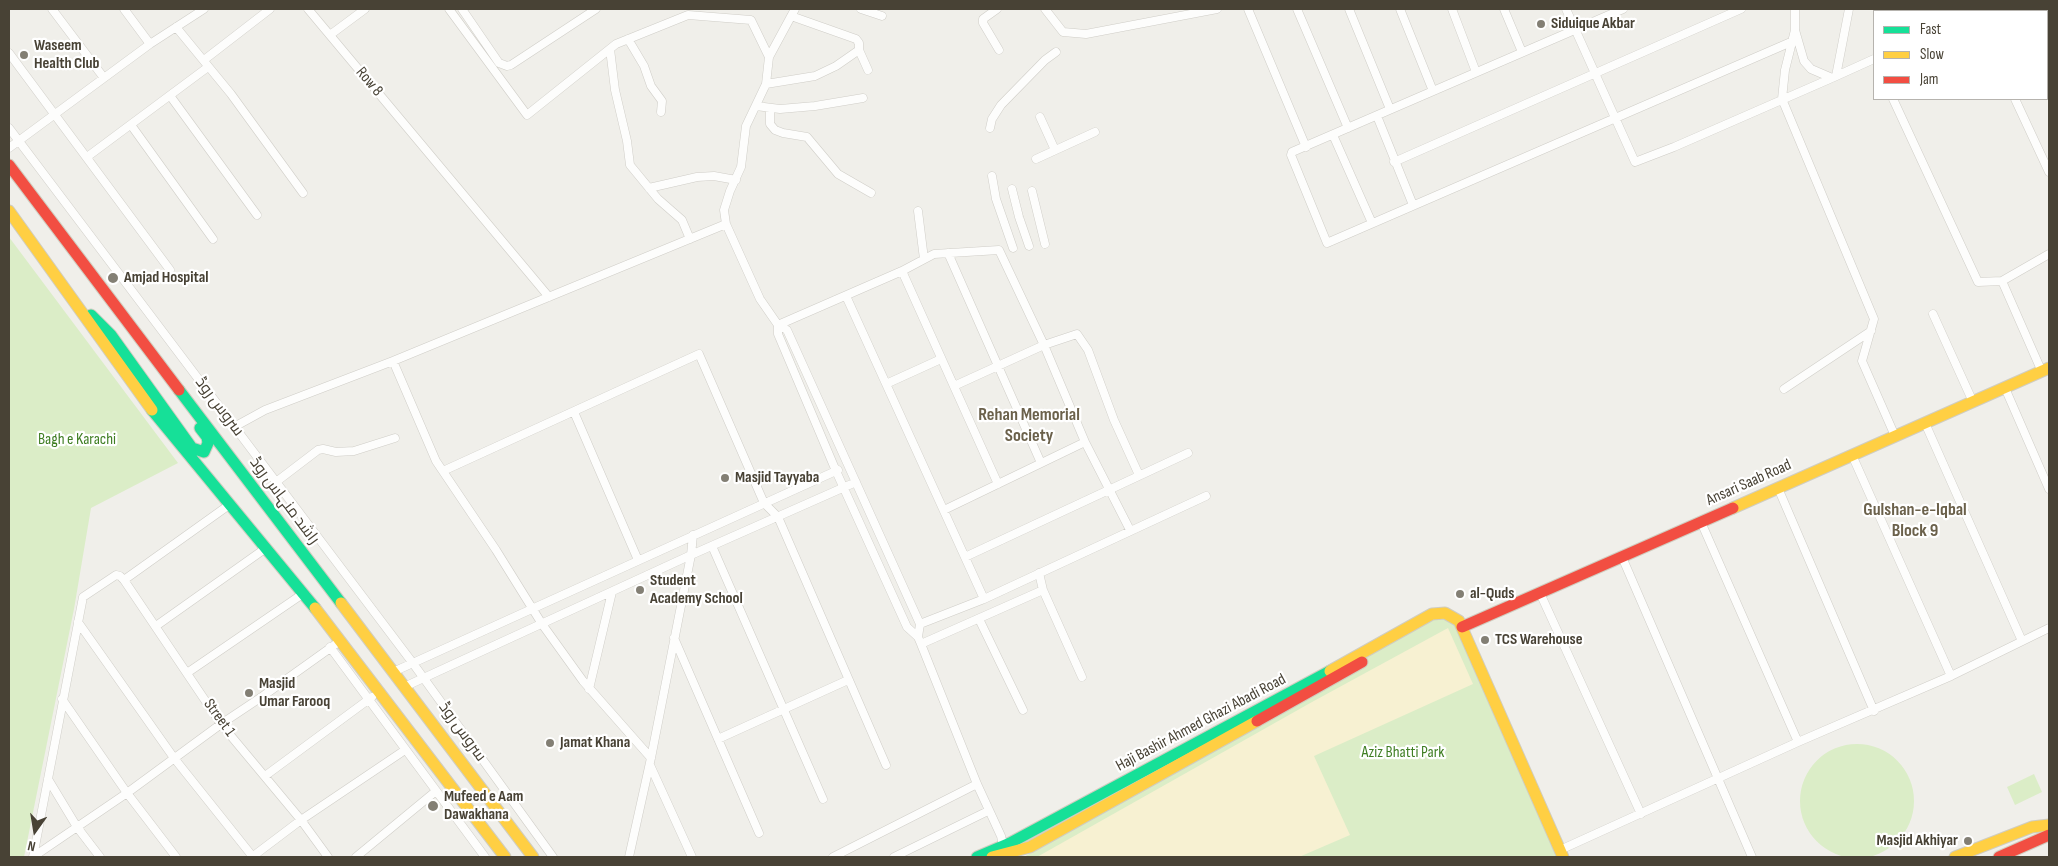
<!DOCTYPE html>
<meta charset="utf-8">
<style>
body{margin:0}
#map{position:relative;width:2058px;height:866px;overflow:hidden;background:#f0efea;font-family:"Sofia Sans Condensed",sans-serif}
canvas{display:block}
.frame{position:absolute;inset:0;border:10px solid #484235;pointer-events:none}
.legend{position:absolute;left:1873px;top:10px;width:175px;height:90px;box-sizing:border-box;background:#fff;border:1px solid #b6b3ae;margin:0;padding:6px 9px;list-style:none;font-size:15px;color:#484235}
.legend li{display:flex;align-items:center;gap:10px;height:25px}
.legend b{width:25px;border:1px solid #b6b3ae}
.north{position:absolute;left:10px;top:806px;width:50px;height:50px;-webkit-text-stroke:4px #fff;paint-order:stroke;rotate:193deg;font-size:14px;font-weight:700;line-height:20px;text-align:center;color:#484235}
.north::after{content:'';display:block;margin:auto;width:18px;height:22px;background:#484235;clip-path:polygon(50% 0,100% 100%,50% 72%,0 100%)}
</style>
<div id="map">
<canvas width="2058" height="866"></canvas>
<div class="frame"></div>
<ul class="legend">
<li><b style="height:6px;background:#16e098"></b>Fast</li>
<li><b style="height:6px;background:#ffcf43"></b>Slow</li>
<li><b style="height:6px;background:#f24e42"></b>Jam</li>
</ul>
<div class="north">N</div>
</div>
<script>
const context = document.querySelector('canvas').getContext('2d');
context.lineJoin = 'round';
function fillPath(path, color) { context.fillStyle = color; context.fill(path, 'evenodd'); }
const toPath = rows => new Path2D(rows.map(r => 'M' + r).join(''));
function trace(path, color, width, dash) { context.strokeStyle = color; context.lineWidth = width; context.lineCap = dash ? 'butt' : 'round'; context.setLineDash(dash || []); context.stroke(path); }
function label(font, color, halo, rows, align = 'center') {
  context.font = font + ' "Sofia Sans Condensed",Cairo,sans-serif'; context.lineWidth = 4.5; context.setLineDash([]); context.textBaseline = 'middle'; context.strokeStyle = halo; context.fillStyle = color; for (const [text, x, y, turn = 0] of rows) {
    context.save(); context.translate(x, y); context.rotate((+turn || 0) * Math.PI / 180); context.textAlign = isNaN(turn) ? turn : align; if (halo) context.strokeText(text, 0, 0); context.fillText(text, 0, 0); context.restore();
  }
}
fillPath(toPath([
 [9,237,178,463,91,508,74,609,24,857,9,857],
 [1444,613,1462,627,1562,857,1024,857,1432,614],
 '1800 801a57 57 0 1 1 114 0a57 57 0 1 1-114 0Z',
 [2034,774,2042,792,2015,805,2007,787]
]), '#dbedc7');
fillPath(toPath([
 [1448,628,1473,684,1314,756,1350,835,1299,857,1037,857,1312,702]
]), '#f7f1d2');
const street = toPath([
 [52,9,104,78],
 [124,9,150,44],
 [308,9,549,297],
 [449,9,527,115,616,44,688,15,751,20,769,57],
 [462,9,499,63,507,66,511,65,596,9],
 [795,9,769,57,766,84,746,126,741,167,730,191,724,210,726,224,760,299,778,325,778,334,836,471,907,627,918,637],
 [861,9,882,16],
 [997,9,983,19,983,23,999,50],
 [1045,9,1063,32,1086,34,1217,9],
 [1248,9,1306,147],
 [1297,9,1348,128],
 [1349,9,1390,109],
 [1400,9,1433,91],
 [1452,9,1476,72],
 [1504,9,1522,52],
 [1566,9,1635,162,1674,147,1832,78],
 [1623,9,1292,152,1291,155,1327,243,1791,42],
 [1795,9,1795,30,1804,61,1811,69,1832,78,1874,59],
 [1991,11,1997,9],
 [176,27,231,94,303,193],
 [1795,30,1785,70,1782,99,1874,319,1862,361,1895,436],
 [330,35,365,9],
 [628,39,644,66,651,86,662,101,661,112],
 [610,49,615,90,627,141,630,165,658,199,682,220,690,239],
 [859,50,868,70],
 [9,53,170,270],
 [204,60,270,9],
 [1836,76,1849,9],
 [766,84,815,76,836,66,859,50,859,43,856,39,791,16],
 [171,97,257,215],
 [1893,99,1978,282,2002,281,2042,372],
 [2015,99,2049,172],
 [756,106,780,109,815,106,863,98],
 [770,108,770,124,775,130,783,133,807,137,838,174,871,193],
 [1377,116,1413,205],
 [1040,117,1055,150],
 [131,125,213,239],
 [9,128,412,662,553,857],
 [990,128,992,119,1001,105,1045,60,1056,52],
 [1333,135,1372,223],
 [9,148,150,44,204,9],
 [87,157,208,67],
 [1036,159,1095,132],
 [1394,162,1741,9],
 [992,176,996,199,1013,248],
 [649,188,697,177,714,176,736,180],
 [1012,189,1019,217,1029,246],
 [1032,191,1045,244],
 [918,211,924,259],
 [948,253,1041,463],
 [902,271,998,484],
 [2002,281,2049,254],
 [846,296,984,599],
 [1933,314,1973,402],
 [778,325,787,330,920,624,918,637,921,644,977,784,1001,836,1004,849],
 [778,325,902,271,934,254,999,250,1044,345,1085,442,1130,530],
 [393,361,436,461,496,550,542,624,583,681,651,758],
 [886,384,941,359],
 [954,386,1044,345,1077,334,1088,350,1114,420,1139,475],
 [2005,388,2049,489],
 [1784,389,1871,331],
 [574,412,638,560],
 [1925,423,2022,641],
 [234,427,265,410,393,361,726,224],
 [1852,455,1951,676],
 [443,471,699,354,764,503,778,517,886,765],
 [276,482,318,450,323,449,336,452,354,451,395,438],
 [1778,488,1874,711],
 [944,510,1085,442],
 [1701,522,1798,742],
 [712,546,823,799],
 [965,557,1188,453],
 [1622,557,1752,857],
 [1039,573,1043,590,1082,677],
 [124,580,229,505],
 [1540,593,1641,814],
 [979,619,1023,710],
 [78,622,174,758,253,857],
 [920,624,984,599,1206,496],
 [156,626,266,548],
 [674,638,759,833],
 [921,644,1043,590],
 [330,647,485,857],
 [393,672,838,470],
 [187,673,304,593],
 [404,687,691,555,856,482],
 [589,689,612,592],
 [62,699,127,793,176,857],
 [718,739,848,680],
 [650,765,692,857],
 [265,776,372,697],
 [48,779,77,827,100,857],
 [1560,850,1798,742,1951,676,2049,628],
 [33,857,83,597,116,575,120,576,124,580,221,724,301,820,328,857],
 [33,857,127,793,221,724,263,696,340,641],
 [252,857,301,820,405,750],
 [356,857,436,791],
 [629,857,651,758,691,555,693,535],
 [833,857,977,784],
 [894,857,988,811]
]);
const fast = toPath([
 [91,315,111,335,192,448,204,452,208,443,207,437,200,428],
 [179,390,341,603],
 [152,410,315,608],
 [977,857,1010,843,1330,671]
]);
const slow = toPath([
 [9,211,152,410],
 [1733,508,2049,368],
 [341,603,533,857],
 [315,608,505,857],
 [1330,671,1432,614,1445,613,1459,621,1563,857],
 [992,857,1030,847,1257,721],
 [1955,857,2032,827,2049,825]
]);
const jam = toPath([
 [9,165,179,390],
 [1462,627,1733,508],
 [1257,721,1362,662],
 [1999,857,2049,835]
]);
trace(street, '#cfcdc7', 9);
trace(fast, '#d0cdc0', 13);
trace(slow, '#d0cdc0', 13);
trace(jam, '#d0cdc0', 13);
trace(street, '#fdfdfc', 8);
trace(fast, '#16e098', 11);
trace(slow, '#ffcf43', 11);
trace(jam, '#f24e42', 11);
for (const [x, y, r, color] of [
 [1541,24,5,"#837f74"],
 [24,55,5,"#837f74"],
 [113,278,6,"#837f74"],
 [725,478,5,"#837f74"],
 [640,590,5,"#837f74"],
 [1460,594,5,"#837f74"],
 [1485,640,5,"#837f74"],
 [249,693,5,"#837f74"],
 [550,743,5,"#837f74"],
 [433,806,6,"#837f74"],
 [1968,841,5,"#837f74"]
]) { const dot = new Path2D(); dot.arc(x, y, r, 0, 2 * Math.PI); context.fillStyle = color; context.fill(dot); trace(dot, '#fff', 2); }
label('bold 16px', '#484235', '#fff', [
 ["Siduique Akbar",1551,24],
 ["Waseem",34,46],
 ["Health Club",34,64],
 ["Amjad Hospital",124,278],
 ["Masjid Tayyaba",735,478],
 ["Student",650,581],
 ["Academy School",650,599],
 ["al-Quds",1470,594],
 ["TCS Warehouse",1495,640],
 ["Masjid",259,684],
 ["Umar Farooq",259,702],
 ["Jamat Khana",560,743],
 ["Mufeed e Aam",444,797],
 ["Dawakhana",444,815],
 ["Masjid Akhiyar",1958,841,"right"]
], 'left');
label('16px', '#484235', '#fff', [
 ["Row 8",369,82,50],
 ["سروس روڈ",219,407,53],
 ["Ansari Saab Road",1749,483,-24],
 ["راشد منہاس روڈ",284,501,53],
 ["Street 1",219,718,54],
 ["Haji Bashir Ahmed Ghazi Abadi Road",1201,723,-28],
 ["سروس روڈ",462,732,54]
]);
label('16px', '#3f7e23', '#fff', [
 ["Bagh e Karachi",77,440],
 ["Aziz Bhatti Park",1403,753]
]);
label('bold 18px', '#6b614b', '#fff', [
 ["Rehan Memorial",1029,415],
 ["Society",1029,436],
 ["Gulshan-e-Iqbal",1915,510],
 ["Block 9",1915,531]
]);
</script>
